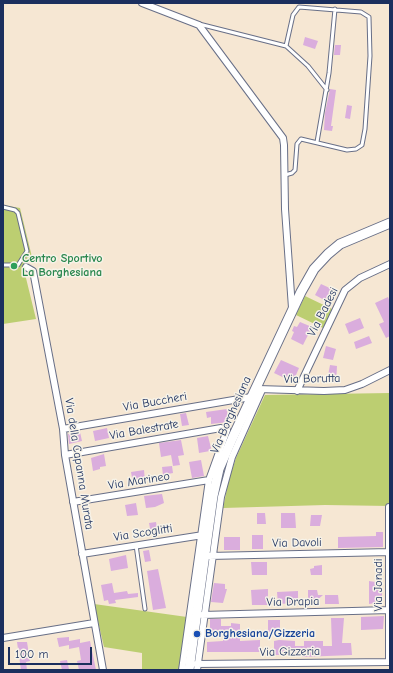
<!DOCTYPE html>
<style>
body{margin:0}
#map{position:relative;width:393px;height:673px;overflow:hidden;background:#f6e7d3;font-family:"Comic Neue",sans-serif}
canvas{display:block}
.frame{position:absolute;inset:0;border:4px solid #1b2f5e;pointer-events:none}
.scale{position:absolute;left:8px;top:647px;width:84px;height:18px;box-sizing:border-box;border:2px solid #1b2f5e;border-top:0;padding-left:5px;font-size:12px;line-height:14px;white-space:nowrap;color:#1b2f5e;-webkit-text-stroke:3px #f7f3e8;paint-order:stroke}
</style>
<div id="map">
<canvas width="393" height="673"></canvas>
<div class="frame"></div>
<div class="scale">100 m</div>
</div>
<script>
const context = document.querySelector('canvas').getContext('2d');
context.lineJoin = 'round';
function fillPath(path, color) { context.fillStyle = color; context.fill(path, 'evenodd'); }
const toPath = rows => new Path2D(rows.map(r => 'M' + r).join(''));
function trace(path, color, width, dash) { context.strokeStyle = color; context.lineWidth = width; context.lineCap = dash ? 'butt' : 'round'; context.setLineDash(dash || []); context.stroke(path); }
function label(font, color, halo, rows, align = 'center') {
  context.font = font + ' "Comic Neue",sans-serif'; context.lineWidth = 3; context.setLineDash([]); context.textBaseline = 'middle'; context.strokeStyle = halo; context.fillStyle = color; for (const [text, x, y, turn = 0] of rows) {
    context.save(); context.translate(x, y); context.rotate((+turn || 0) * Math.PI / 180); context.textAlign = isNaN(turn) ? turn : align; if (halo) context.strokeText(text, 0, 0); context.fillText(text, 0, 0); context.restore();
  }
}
fillPath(toPath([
 [3,205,20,208,32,257,26,264,25,274,36,319,3,324],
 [305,296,332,309,323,328,296,315],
 [390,393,390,506,325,505,223,508,229,479,236,458,265,395],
 [94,604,187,617,180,670,142,670,142,653,104,647]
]), '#bcce71');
fillPath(toPath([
 [305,37,318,41,315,49,303,45],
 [335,45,341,45,340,55,334,55],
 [330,89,336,90,331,126,333,126,332,131,324,130,325,113],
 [347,105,352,106,350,119,345,118],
 [321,284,334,290,328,302,315,295],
 [388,297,390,302,390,336,386,338,379,324,384,322,375,303],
 [360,318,364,328,349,334,345,324],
 [300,322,312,327,303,345,291,339,294,332,292,331,294,326,297,327],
 [369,336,372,343,356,349,354,342],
 [326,346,336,349,333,360,323,358],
 [281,360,299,368,293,382,274,373],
 [330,365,337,366,336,383,327,381],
 [227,409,229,422,211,424,211,417,207,418,206,412],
 [186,413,189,425,182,426,180,414],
 [107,428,109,438,95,441,93,431],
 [80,432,82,441,69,444,68,434],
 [208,436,211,448,210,451,199,453,197,438],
 [181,440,184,455,178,456,180,465,173,466,171,455,161,457,159,443],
 [104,454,106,466,100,467,100,469,93,471,91,458],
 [201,460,204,476,192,478,189,462],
 [172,466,173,473,163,475,162,467],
 [144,470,145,481,133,484,131,472],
 [162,494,164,503,155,507,146,508,144,496],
 [136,503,138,515,127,516,125,505],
 [257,513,265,513,266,524,257,524],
 [281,513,295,513,296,528,281,528],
 [311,515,322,515,320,526,310,526],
 [156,522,158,533,151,534,149,523],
 [376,532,383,532,383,547,338,548,338,537,376,536],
 [252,535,263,535,263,549,252,549],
 [224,537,240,537,240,550,224,550],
 [149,550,151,561,145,562,143,551],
 [126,555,128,568,111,571,109,559],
 [251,562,267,562,267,575,252,575],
 [322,565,322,575,311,575,310,569,314,568,314,566],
 [158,569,166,608,153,610,147,571],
 [369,581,382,583,382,602,369,604],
 [112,583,114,593,127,591,128,594,138,593,138,597,115,600,116,603,109,604,108,600,104,601,101,585],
 [214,583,225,584,225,589,227,589,223,603,211,602],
 [268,589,268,605,252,605,251,590],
 [308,590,317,590,318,595,323,595,316,601,316,604,308,604],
 [298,591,298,603,278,604,277,592],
 [325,595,338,595,339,604,325,604],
 [384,616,383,629,361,630,361,617],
 [331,618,344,618,342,643,351,643,352,655,302,657,302,655,274,655,274,641,279,640,295,641,295,646,304,646,304,641,323,641,323,646,332,646],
 [210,619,221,619,221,626,231,626,231,623,240,624,240,641,260,640,260,652,207,652,207,642,223,641,223,632,210,632],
 [268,620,280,620,280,632,268,632],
 [69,637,69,641,80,639,80,643,90,641,96,670,79,670,77,661,81,660,79,647,69,649,69,645,59,647,57,638],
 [17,642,27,642,30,661,26,662,27,670,21,670],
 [67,660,69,669,62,670,60,661]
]), '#daaddd');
const lane = toPath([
 [199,24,286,46,293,15,299,7,361,12,369,17,370,56,365,129,362,145,356,149,347,150,301,139,297,144,295,170,292,173,285,175],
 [286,46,308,66,327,90],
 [317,142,329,73,335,9],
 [3,207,15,210,18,213,27,251,18,265,3,265],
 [136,545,145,609]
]);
const street = toPath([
 [142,3,199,25,283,138,284,145,285,209,292,308],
 [26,267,33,271,63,429,65,455,103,670],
 [258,389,324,391,345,390,362,384,390,370],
 [297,391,345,290,360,278,390,264],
 [63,429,251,397],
 [65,455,221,428,227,430,209,480,182,670],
 [73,502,209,480],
 [82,554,203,535],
 [209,556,390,552],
 [202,615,390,610],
 [3,638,94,623],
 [389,662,389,507],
 [196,664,390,662],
 [197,670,221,497,232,457,262,390]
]);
const secondary = toPath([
 [189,670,213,496,219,469,232,439,301,292,314,269,328,254,340,244,390,223]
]);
trace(lane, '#686f87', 5);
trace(street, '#686f87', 8);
trace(secondary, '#686f87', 11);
trace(lane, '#fff', 3);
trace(street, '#fff', 6);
trace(secondary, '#fff', 9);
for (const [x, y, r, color] of [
 [14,266,4,"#2e9e5b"],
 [197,634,4,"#1a4fb4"]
]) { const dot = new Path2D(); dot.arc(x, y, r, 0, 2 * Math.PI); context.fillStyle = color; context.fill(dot); trace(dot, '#f7f3e8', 1.5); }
label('bold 12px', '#27864d', '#f7f3e8', [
 ["Centro Sportivo",22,259],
 ["La Borghesiana",22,273]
], 'left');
label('12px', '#1b2f5e', '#f7f3e8', [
 ["Via Badesi",323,312,-63],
 ["Via Borutta",312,379,-1],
 ["Via Buccheri",155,402,-10],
 ["Via Borghesiana",231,415,-66],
 ["Via Balestrate",144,430,-10],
 ["Via della Capanna Murata",79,464,81],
 ["Via Marineo",139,481,-9],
 ["Via Scoglitti",143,533,-9],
 ["Via Davoli",297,543,-1],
 ["Via Jonadi",379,585,-90],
 ["Via Drapia",293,602,-1],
 ["Via Gizzeria",290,652,-1]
]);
label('bold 12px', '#164399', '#f7f3e8', [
 ["Borghesiana/Gizzeria",205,634]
], 'left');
</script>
